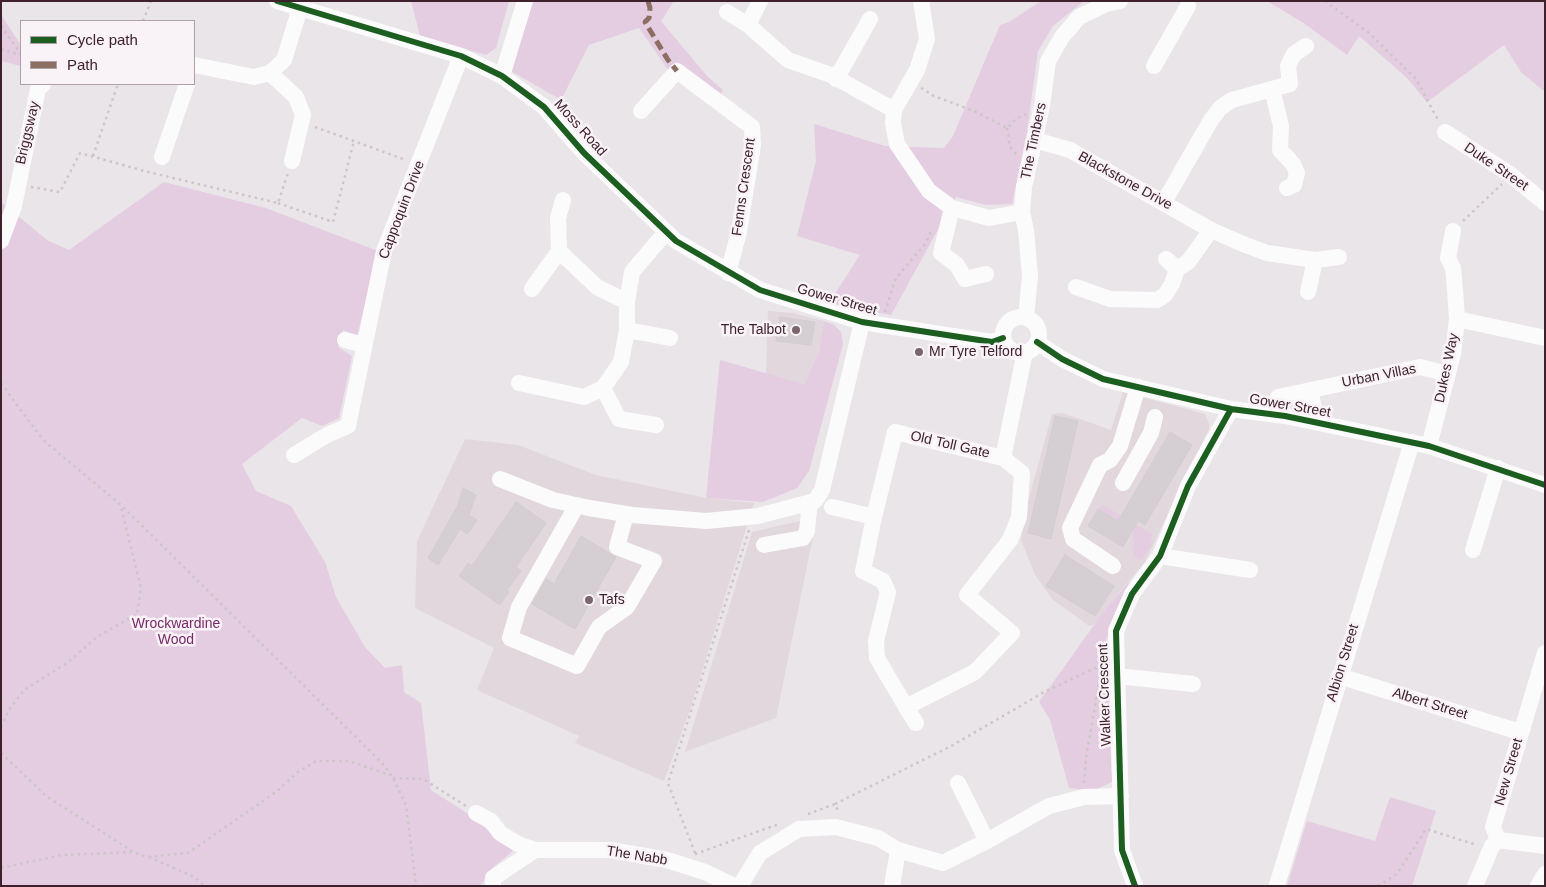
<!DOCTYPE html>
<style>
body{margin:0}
#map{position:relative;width:1546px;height:887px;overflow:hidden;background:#eae5e8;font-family:Arial,sans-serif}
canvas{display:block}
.frame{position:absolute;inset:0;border:2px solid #3f212d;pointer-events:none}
.legend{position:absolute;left:20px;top:20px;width:175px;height:65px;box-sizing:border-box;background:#f9f3f7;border:1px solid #af9fa6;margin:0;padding:6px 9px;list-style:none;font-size:15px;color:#3f212d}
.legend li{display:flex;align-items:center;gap:10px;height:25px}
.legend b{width:25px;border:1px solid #af9fa6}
</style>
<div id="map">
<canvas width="1546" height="887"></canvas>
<div class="frame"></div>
<ul class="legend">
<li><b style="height:6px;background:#1b5e20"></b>Cycle path</li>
<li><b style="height:6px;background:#8d6e63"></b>Path</li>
</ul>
</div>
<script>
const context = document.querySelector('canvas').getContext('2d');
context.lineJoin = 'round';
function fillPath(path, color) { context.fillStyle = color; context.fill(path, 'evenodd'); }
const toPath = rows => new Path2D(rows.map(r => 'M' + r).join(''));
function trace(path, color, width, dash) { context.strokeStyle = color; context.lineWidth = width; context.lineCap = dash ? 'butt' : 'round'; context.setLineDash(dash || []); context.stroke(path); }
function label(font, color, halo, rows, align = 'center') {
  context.font = font + ' Arial,sans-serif'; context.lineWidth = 5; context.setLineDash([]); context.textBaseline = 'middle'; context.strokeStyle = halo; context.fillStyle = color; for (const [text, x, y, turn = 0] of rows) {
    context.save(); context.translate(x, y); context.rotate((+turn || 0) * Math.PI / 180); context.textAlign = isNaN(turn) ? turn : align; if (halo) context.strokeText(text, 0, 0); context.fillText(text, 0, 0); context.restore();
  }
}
fillPath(toPath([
 [768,311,793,313,824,321,819,352,804,384,766,374],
 [1123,392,1205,414,1209,423,1209,429,1145,562,1107,607,1096,624,1089,626,1052,599,1035,575,1021,540,1027,505,1052,414,1063,413,1111,430],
 [465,439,518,445,596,475,706,498,754,503,691,707,664,781,575,743,579,736,477,690,494,648,415,608,417,541],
 [817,517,776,718,685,752,752,532]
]), '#e2d7dd');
fillPath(toPath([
 [411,1,509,1,496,48,486,55,420,36],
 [531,1,674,1,661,21,707,76,723,90,720,96,676,62,669,71,639,28,589,45,561,100,511,71],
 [1041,1,1084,1,1053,26,1038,51,1027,132,1012,204,986,205,956,197,891,315,829,303,860,255,797,236,816,161,814,124,885,146,944,148,953,136,1000,25,1009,22],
 [1267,1,1545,1,1545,92,1521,72,1504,45,1427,102,1406,77,1359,36,1347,55,1305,24],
 [1,15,21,45,21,66,1,61],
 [164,182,266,208,378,251,357,336,343,330,338,347,352,356,339,418,322,426,302,418,242,464,256,491,291,506,325,562,336,597,365,647,385,668,402,665,404,692,421,703,431,790,468,814,513,851,492,868,480,886,1,886,1,202,47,240,69,250],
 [824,321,834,325,841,332,843,344,809,471,797,488,763,502,706,498,720,360,804,384,819,352],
 [1103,505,1152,534,1151,545,1142,560,1136,559,1134,554,1133,530,1098,509],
 [1130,581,1106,640,1112,782,1092,791,1069,788,1050,720,1039,702,1107,607],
 [1390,797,1436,811,1412,886,1287,886,1307,821,1375,841]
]), '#e4cde1');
const building = toPath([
 [780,317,815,322,811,345,776,341,780,317],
 [1055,416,1078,421,1051,539,1028,533,1055,416],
 [1170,432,1192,445,1145,525,1138,521,1123,547,1088,526,1098,509,1118,521,1170,432],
 [463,488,476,495,469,515,477,520,468,534,460,529,438,565,428,558,457,507,463,488],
 [516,502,546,523,516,567,521,571,507,590,509,592,500,605,459,576,468,563,472,566,516,502],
 [581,536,616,557,575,629,532,604,546,579,554,584,581,536],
 [1065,555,1114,586,1095,616,1046,586,1065,555]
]);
fillPath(building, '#d5ced2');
trace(building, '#d3cdd1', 1);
trace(toPath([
 [1325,1,1369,33,1416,79,1438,120],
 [143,21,151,1],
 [1,26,21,54],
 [1,49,21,55],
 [921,88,934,96,974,111,1007,128,1016,119,1026,114],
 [315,127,406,160],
 [1007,128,1010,147,1018,156],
 [93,156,118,84],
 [31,187,60,192,80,153,148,172,278,203,288,173],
 [278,203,333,222,354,141],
 [1463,221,1502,184],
 [885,312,896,278,926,243,931,231],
 [1,383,43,440,121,505,383,764,393,778,406,805,416,886],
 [1,727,9,710,24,690,67,663,97,637,137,614,141,588,121,507],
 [1,753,46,796,132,851],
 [393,778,423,779,466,806],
 [1084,783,1086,758,1102,665],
 [835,804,953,745,1046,691,1104,664],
 [808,814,835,804,839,813],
 [695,853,668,783,749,530],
 [695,854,779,824],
 [149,857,194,877,205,886],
 [1,868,62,855,133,852,147,857,188,853,276,792,298,772,316,761,349,761,390,775],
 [1378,886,1397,874,1426,829,1477,845]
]), '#cdc5c8', 2.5, [2.5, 4]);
trace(toPath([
 [277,1,461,56,502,76,544,107,584,153,676,241,760,290,862,322,992,342,1003,338],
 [760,1,748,25,788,60,831,75,894,110],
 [921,1,927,39,917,70,894,110,893,123,897,144,929,191,952,208,989,218,1022,212],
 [727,12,748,25],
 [194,65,254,77,270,73,284,60,300,8],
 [1154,66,1188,6],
 [270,73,296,97,303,115,292,161],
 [502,76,525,1],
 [836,79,870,19],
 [1272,89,1281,126,1280,150,1293,164,1297,173,1294,185,1287,188],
 [641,111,677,71,752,127,753,145,739,232,728,273],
 [1445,132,1511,175,1545,203],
 [1035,140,1070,150,1211,230,1243,244,1267,253,1315,260,1339,257],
 [162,157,187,84],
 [1164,202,1211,120,1220,108,1232,100,1290,84,1288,66,1294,54,1306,46],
 [952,208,941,253,957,265,965,279,986,274],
 [1,241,14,206,38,89,43,84],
 [559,251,597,287,627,302],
 [1166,259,1177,269],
 [1076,287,1110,299,1157,300,1165,295,1172,284,1177,269,1188,262,1211,230],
 [532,289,559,251,558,218,563,200],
 [1308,292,1315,260],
 '1003 335a18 18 0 1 1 36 0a18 18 0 1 1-36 0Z',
 [1026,318,1030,276,1026,230,1022,212,1024,187,1042,106,1048,61,1062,37,1079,17,1106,4,1120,1],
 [1457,319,1545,338],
 [627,330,670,338],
 [345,340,364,345],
 [1037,342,1062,359,1103,379,1231,409,1285,416,1429,446,1545,485],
 [519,383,584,397,603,388,621,362,627,330,627,302,632,272,666,232],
 [603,388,619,419,656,425],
 [1310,390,1317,422],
 [1278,397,1420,367,1448,374],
 [1429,446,1453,354,1457,319,1455,289,1453,268,1448,258,1453,231],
 [294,455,327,435,348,426,384,251,461,56],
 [500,479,553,500,589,508,632,515,706,521,758,516,815,501,822,490,862,322],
 [1123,483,1151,433,1155,417],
 [577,505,519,607,510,638,577,666,599,627,627,607,654,561,617,547,626,514],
 [832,507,874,517],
 [764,545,803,538,807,531,810,502],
 [1473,550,1498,468],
 [1160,556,1250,570],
 [1113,566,1073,539,1070,528,1100,465,1110,460,1120,446,1138,387],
 [1117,676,1193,684],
 [1339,676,1520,732],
 [906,707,877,658,876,641,888,592,883,581,863,571,874,517,895,432,1003,458],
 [916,723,906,707,975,672,1012,633,967,595,1010,540,1019,517,1022,473,1003,458,1025,352],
 [958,783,987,841],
 [476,813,491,821,500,833,518,844,535,850,611,850,667,860,705,872,734,886],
 [1498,840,1545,846],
 [1277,885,1412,442],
 [493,886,493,878,535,850],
 [740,886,760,853,799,829,836,827,878,838,898,850,943,863,987,841,1049,806,1084,797,1121,796],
 [892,886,898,850],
 [1135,886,1122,850,1116,631,1132,594,1160,556,1188,486,1231,409],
 [1475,886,1492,846,1498,840,1493,827,1545,653],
 [1538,886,1545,874]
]), '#fcfbfc', 16);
trace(toPath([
 [648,1,650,8,649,18,645,22,668,60,677,71]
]), '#8d6e63', 5, [10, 5]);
trace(toPath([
 [277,1,461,56,502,76,544,107,584,153,676,241,760,290,862,322,992,342,1003,338],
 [1037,342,1062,359,1103,379,1231,409,1285,416,1429,446,1545,485],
 [1135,886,1122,850,1116,631,1132,594,1160,556,1188,486,1231,409]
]), '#1b5e20', 6);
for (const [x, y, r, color] of [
 [796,330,5,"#7b666e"],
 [919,352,5,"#7b666e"],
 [589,600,5,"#7b666e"]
]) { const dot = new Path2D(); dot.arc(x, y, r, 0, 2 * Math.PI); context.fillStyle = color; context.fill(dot); trace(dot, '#f9f3f7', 2); }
label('14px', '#3f212d', '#f9f3f7', [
 ["Moss Road",580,128,48],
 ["Briggsway",28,133,-77],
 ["The Timbers",1034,141,-78],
 ["Duke Street",1496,167,34],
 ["Blackstone Drive",1125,181,29],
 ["Fenns Crescent",744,187,-82],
 ["Cappoquin Drive",402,210,-69],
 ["Gower Street",837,300,16],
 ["Dukes Way",1447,368,-78],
 ["Urban Villas",1379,376,-11],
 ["Gower Street",1290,406,10],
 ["Old Toll Gate",950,445,13],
 ["Albion Street",1343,663,-73],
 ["Walker Crescent",1105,695,-92],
 ["Albert Street",1430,704,17],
 ["New Street",1509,772,-74],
 ["The Nabb",637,856,9]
]);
label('14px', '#3f212d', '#f9f3f7', [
 ["The Talbot",786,330,"right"],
 ["Mr Tyre Telford",929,352],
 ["Tafs",599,600]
], 'left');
label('14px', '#792865', '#f9f3f7', [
 ["Wrockwardine",176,624],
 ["Wood",176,640]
]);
</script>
